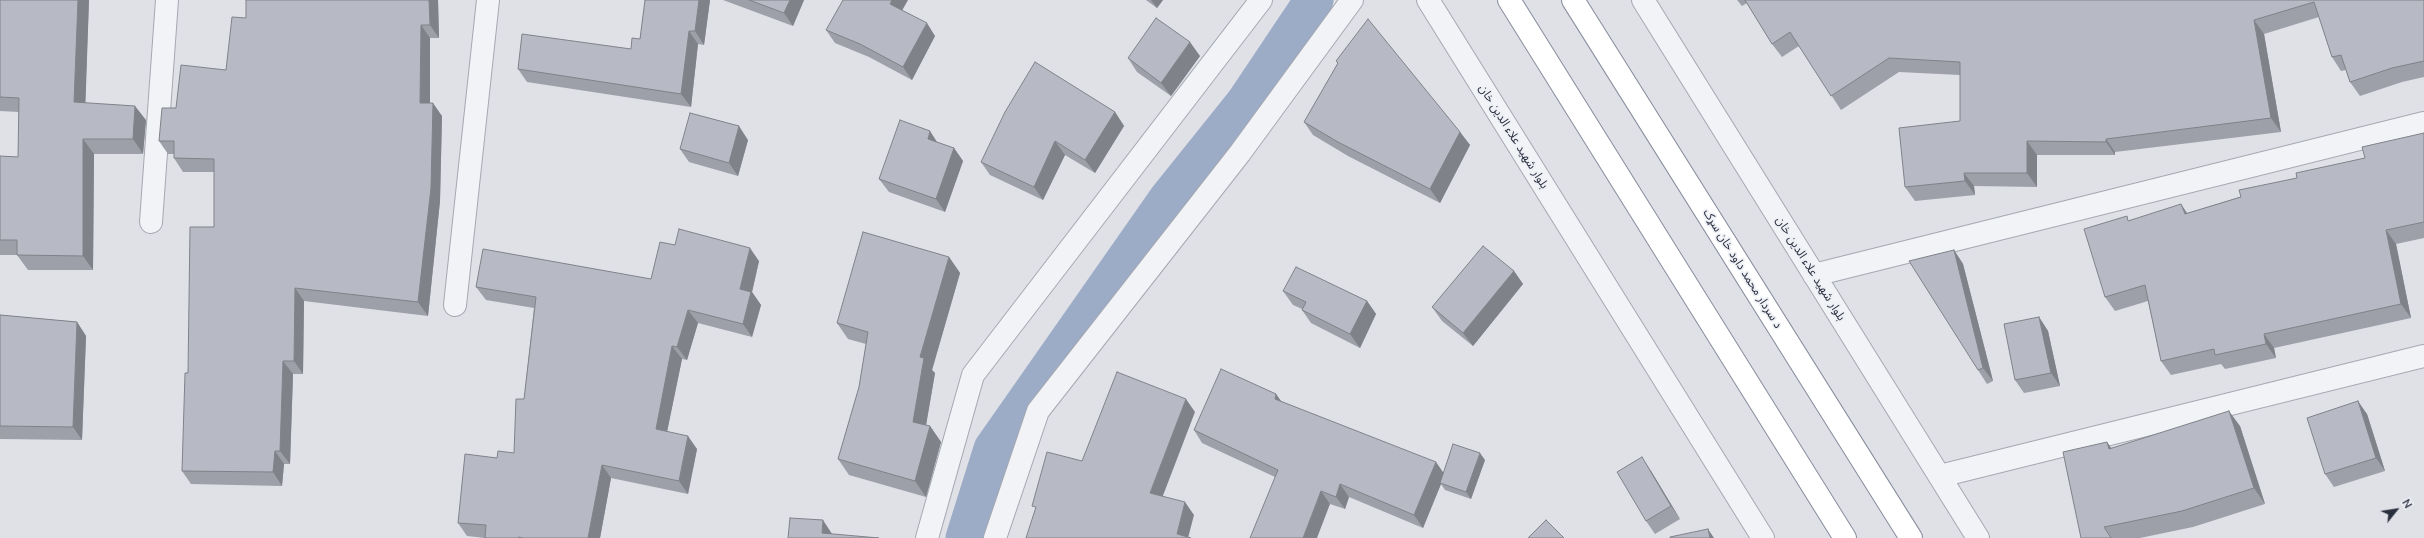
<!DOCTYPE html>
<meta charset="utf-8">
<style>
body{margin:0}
#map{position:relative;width:2424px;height:538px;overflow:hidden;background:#dfe1e7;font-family:"Nunito Sans",sans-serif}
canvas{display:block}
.north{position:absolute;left:2376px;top:490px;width:40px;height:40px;-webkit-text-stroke:3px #eef0f5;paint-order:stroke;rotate:60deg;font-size:11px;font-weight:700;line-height:16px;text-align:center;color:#292e3e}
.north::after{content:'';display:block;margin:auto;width:14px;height:18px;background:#292e3e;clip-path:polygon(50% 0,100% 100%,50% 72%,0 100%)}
</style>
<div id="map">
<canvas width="2424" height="538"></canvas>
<div class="north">N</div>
</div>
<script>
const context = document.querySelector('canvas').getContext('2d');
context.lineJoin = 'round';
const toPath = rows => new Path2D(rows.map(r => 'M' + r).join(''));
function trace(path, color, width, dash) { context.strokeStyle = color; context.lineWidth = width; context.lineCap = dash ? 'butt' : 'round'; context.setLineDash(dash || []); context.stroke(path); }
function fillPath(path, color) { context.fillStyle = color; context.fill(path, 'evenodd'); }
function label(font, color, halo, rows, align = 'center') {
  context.font = font + ' "Nunito Sans","Noto Sans Arabic",sans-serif'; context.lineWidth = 3.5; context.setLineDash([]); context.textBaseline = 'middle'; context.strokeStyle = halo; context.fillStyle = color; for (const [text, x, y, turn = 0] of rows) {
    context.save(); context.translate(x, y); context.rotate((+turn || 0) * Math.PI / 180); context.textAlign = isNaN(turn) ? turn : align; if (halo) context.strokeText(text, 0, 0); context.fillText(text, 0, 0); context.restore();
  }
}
trace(toPath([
 [965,538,993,449,1168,199,1245,103,1314,0]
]), '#9cabc6', 39);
const minor = toPath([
 [1428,0,1763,538],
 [1643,0,1978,538],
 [151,222,167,0],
 [1814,275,2424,123],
 [455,305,488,0],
 [1940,476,2424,356],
 [927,538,973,375,1261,0],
 [995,538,1038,411,1240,153,1352,0]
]);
const highway = toPath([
 [1509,0,1845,538],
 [1573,0,1911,538]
]);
trace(minor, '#a5a8b1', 24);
trace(highway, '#878d9d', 24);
trace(minor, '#f1f3f6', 22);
trace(highway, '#fff', 22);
fillPath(toPath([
 [0,0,89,0,85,103,146,120,143,154,94,154,93,270,28,270,17,255,0,255,0,156,18,157,19,112,0,111],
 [438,0,439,38,430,38,430,103,442,116,440,201,428,316,304,301,303,374,293,374,290,464,284,464,282,486,191,484,182,471,188,373,214,227,214,172,183,172,174,158,174,154,168,154,159,141,176,108,226,70,246,18],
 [645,0,710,0,704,45,698,44,691,107,527,82,518,69,631,49,640,39],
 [723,0,804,0,793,26],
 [1146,0,1163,0,1157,8],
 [1737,0,2424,0,2424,77,2402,82,2360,96,2350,82,2346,70,2341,71,2332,57,2319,17,2264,34,2281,132,2115,152,2115,155,2037,155,2037,187,1974,186,1975,195,1915,201,1905,187,1960,121,1960,75,1899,72,1841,110,1799,46,1782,57,1772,44,1747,3,1742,6],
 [902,10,935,36,912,80,869,57,835,43,826,30],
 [1200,56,1171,96,1137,72,1128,58],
 [1336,61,1460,132,1470,145,1440,203,1348,156,1313,135,1304,122,1338,63],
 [1115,112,1124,126,1095,173,1065,155,1043,200,990,175,981,162],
 [2424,133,2424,238,2396,244,2411,318,2274,348,2276,358,2225,369,2221,364,2171,375,2161,361,2148,301,2115,311,2105,297,2130,220,2188,213,2365,158],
 [748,140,738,176,689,162,680,149],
 [937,142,954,148,963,161,945,212,889,192,879,179],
 [675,245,759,261,752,292,761,305,752,337,698,323,687,360,682,359,667,431,697,449,688,494,611,478,600,538,485,538,467,536,458,523,497,458,514,453,524,399,534,308,486,300,476,287,651,279],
 [1954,250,1963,264,1993,381,1987,384,1978,370],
 [949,257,960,273,932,370,935,373,926,425,930,426,941,442,926,497,849,475,838,459,859,387,866,344,848,339,837,323],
 [1514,271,1523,284,1473,346,1442,321,1432,307],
 [1283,291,1367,301,1376,314,1360,348,1311,323,1302,310,1302,309,1293,305],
 [0,315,77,322,86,336,82,440,0,439],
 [2039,317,2048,331,2060,386,2024,393,2015,380],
 [1276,394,1281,401,1443,473,1485,460,1471,499,1445,490,1441,484,1423,528,1349,497,1345,509,1330,504,1275,477,1202,443,1194,430],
 [2367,414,2385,471,2334,487,2325,474],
 [2240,426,2265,504,2193,527,2140,538,2081,538,2107,442,2111,448],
 [1651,471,1680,519,1655,534,1646,521]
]), '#9da0a9');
fillPath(toPath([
 [78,0,89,0,85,117,74,102],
 [429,0,438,0,439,38,430,25],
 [699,0,710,0,704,45,695,31],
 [790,0,804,0,793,26,784,13],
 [892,0,908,0,899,16,890,4],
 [1151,0,1163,0,1157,8],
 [2254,20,2264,34,2281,132,2271,118],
 [927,23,935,36,912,80,903,67],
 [421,25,430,38,430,116,420,103],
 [689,31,698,44,691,107,681,94],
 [1190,42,1200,56,1171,96,1161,83],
 [433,103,442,116,440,201,428,316,418,302],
 [135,106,146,120,143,154,133,139],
 [1115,112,1124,126,1095,173,1085,160],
 [739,126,748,140,738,176,729,163],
 [930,131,939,145,928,139],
 [1460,132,1470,145,1440,203,1430,189],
 [83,139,94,154,93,270,83,256],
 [2106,139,2115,152,2115,155,2106,142],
 [1055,141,1065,155,1043,200,1034,187],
 [2027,141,2037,155,2037,187,2027,173],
 [954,148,963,161,945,212,936,199],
 [1964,173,1974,186,1975,195,1965,181],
 [2181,204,2191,219,2185,214],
 [2386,230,2396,244,2411,318,2401,304],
 [750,248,759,261,752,292,761,305,752,337,743,324,740,289],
 [1954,250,1963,264,1993,381,1983,368],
 [949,257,960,273,932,370,935,373,924,437,913,422,920,357],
 [1514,271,1523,284,1473,346,1463,333],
 [295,288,304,301,303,374,294,361],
 [1367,301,1376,314,1360,348,1350,334],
 [688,310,698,323,687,360,677,347],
 [2039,317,2048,331,2060,386,2051,373],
 [77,322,86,336,82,440,73,427],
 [2264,334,2274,348,2276,358,2266,344],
 [672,346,682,359,665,442,656,429],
 [283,361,293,374,290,464,280,451],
 [1276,394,1285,407,1275,399],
 [1186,399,1195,412,1159,506,1150,493],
 [2358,401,2367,414,2385,471,2376,458],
 [2229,411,2240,426,2265,504,2254,488],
 [930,426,941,442,926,497,915,481],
 [688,436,697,449,688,494,679,481],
 [2107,442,2118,458,2109,449],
 [275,451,284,464,282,486,273,472],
 [1480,453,1485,460,1471,499,1466,492],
 [1642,457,1651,471,1680,519,1671,506],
 [1436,462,1445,475,1440,483,1441,484,1423,528,1414,515],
 [602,465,611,478,600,538,588,538],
 [1340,484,1349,497,1345,509,1336,497],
 [1321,491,1330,504,1317,538,1303,538],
 [1185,502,1194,515,1188,538,1177,534],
 [823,520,834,537,822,533],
 [1708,529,1714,538,1710,538]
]), '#808289');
const building = toPath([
 [0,0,78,0,74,102,135,106,133,139,83,139,83,256,17,255,17,240,0,240,0,156,18,157,19,98,0,97,0,0],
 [246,0,429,0,430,25,421,25,420,103,433,103,431,188,418,302,295,288,294,361,283,361,280,451,275,451,273,472,182,471,185,373,188,373,190,227,214,227,214,159,174,158,174,141,159,141,162,108,176,108,181,65,226,70,232,17,246,18,246,0],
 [645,0,699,0,695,31,689,31,681,94,518,69,522,34,631,49,632,38,640,39,645,0],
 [749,0,790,0,784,13,749,0],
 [843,0,892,0,890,4,927,23,903,67,860,44,826,30,843,0],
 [1745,0,2424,0,2424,61,2392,68,2350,82,2341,55,2332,57,2314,2,2254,20,2271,118,2106,139,2106,142,2027,141,2027,173,1964,173,1965,181,1905,187,1899,128,1960,121,1960,62,1889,58,1831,96,1790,32,1772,44,1745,0],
 [1156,18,1190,42,1161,83,1128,58,1156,18],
 [1368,19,1460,132,1430,189,1338,142,1304,122,1338,63,1336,61,1368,19],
 [1035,62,1115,112,1085,160,1055,141,1034,187,981,162,1005,112,1035,62],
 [690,113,739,126,729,163,680,149,690,113],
 [900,120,930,131,928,139,954,148,936,199,879,179,900,120],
 [2424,133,2424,222,2386,230,2401,304,2264,334,2266,344,2215,355,2214,349,2161,361,2145,285,2105,297,2084,229,2127,216,2128,221,2181,204,2185,214,2241,197,2239,190,2297,178,2296,173,2365,158,2362,147,2424,133],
 [679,229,750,248,740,289,751,292,743,324,688,310,677,347,672,346,656,429,688,436,679,481,602,465,588,538,523,538,519,537,518,538,485,538,486,525,458,523,465,454,497,458,498,451,514,453,516,399,524,399,536,297,476,287,483,249,651,279,660,242,675,245,679,229],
 [863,232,949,257,920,357,924,358,913,422,930,426,915,481,838,459,859,387,868,332,837,323,863,232],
 [1483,246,1514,271,1463,333,1432,307,1483,246],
 [1954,250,1983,368,1978,370,1909,261,1954,250],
 [1296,267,1367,301,1350,334,1302,310,1306,302,1283,291,1296,267],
 [0,315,77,322,73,427,0,426,0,315],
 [2039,317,2051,373,2015,380,2004,324,2039,317],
 [1221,369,1276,394,1275,399,1436,462,1414,515,1340,484,1336,497,1321,491,1303,538,1250,538,1278,470,1194,430,1221,369],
 [1117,372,1186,399,1150,493,1185,502,1177,534,1191,538,1026,538,1036,507,1032,506,1047,452,1082,461,1117,372],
 [2358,401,2376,458,2325,474,2307,418,2358,401],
 [2229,411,2254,488,2182,511,2104,527,2111,538,2081,538,2063,452,2107,442,2109,449,2229,411],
 [1453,444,1480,453,1466,492,1440,483,1453,444],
 [1642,457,1671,506,1646,521,1617,472,1642,457],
 [790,518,823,520,822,533,879,538,788,538,790,518],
 [1546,520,1564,538,1528,538,1546,520],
 [1708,529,1710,538,1670,538,1670,537,1708,529]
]);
fillPath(building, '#b7bac4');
trace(building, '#808289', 1);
label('12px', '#292e3e', '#eef0f5', [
 ["بلوار شهید علاء الدین خان",1513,137,58],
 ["د سردار محمد داود خان سړک",1742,269,58],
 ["بلوار شهید علاء الدین خان",1810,269,58]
]);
</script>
